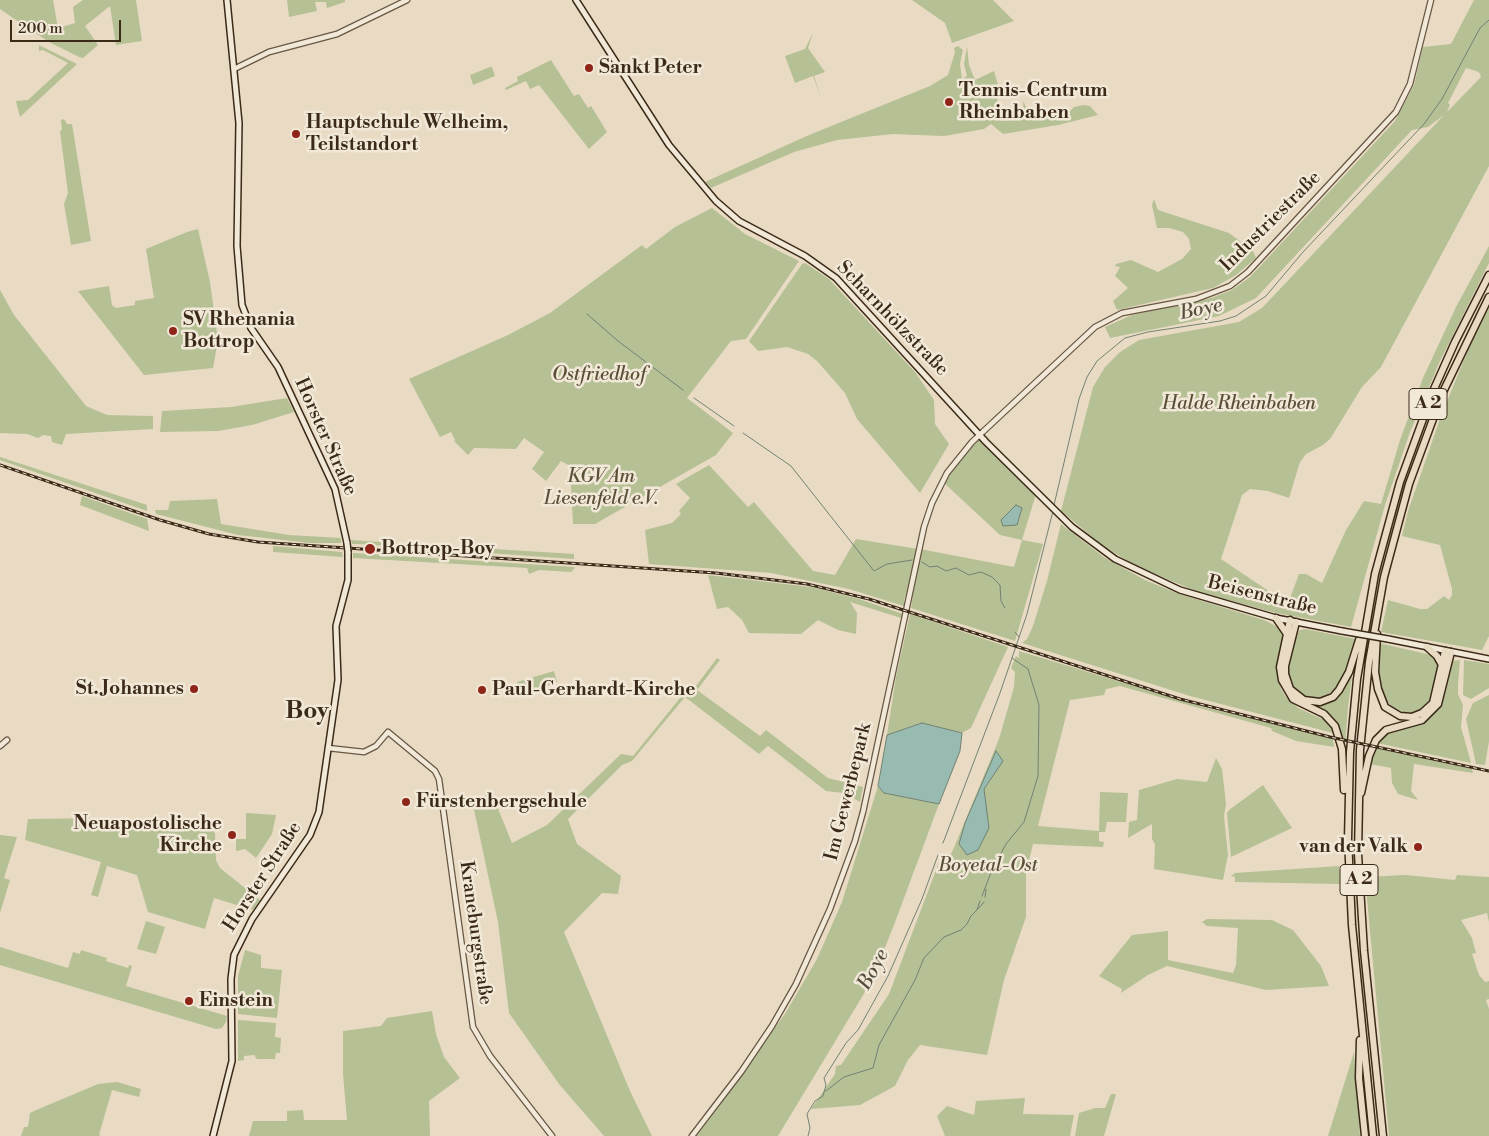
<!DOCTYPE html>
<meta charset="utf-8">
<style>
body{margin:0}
#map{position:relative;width:1489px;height:1136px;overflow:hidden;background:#e9dbc3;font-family:"Libre Bodoni",serif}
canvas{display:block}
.scale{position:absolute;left:10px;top:20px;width:111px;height:22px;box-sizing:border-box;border:2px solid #3c2a18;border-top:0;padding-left:6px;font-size:15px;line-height:18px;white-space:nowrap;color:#3c2a18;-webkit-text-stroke:4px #f1e8d8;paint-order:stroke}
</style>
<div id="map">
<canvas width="1489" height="1136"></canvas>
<div class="scale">200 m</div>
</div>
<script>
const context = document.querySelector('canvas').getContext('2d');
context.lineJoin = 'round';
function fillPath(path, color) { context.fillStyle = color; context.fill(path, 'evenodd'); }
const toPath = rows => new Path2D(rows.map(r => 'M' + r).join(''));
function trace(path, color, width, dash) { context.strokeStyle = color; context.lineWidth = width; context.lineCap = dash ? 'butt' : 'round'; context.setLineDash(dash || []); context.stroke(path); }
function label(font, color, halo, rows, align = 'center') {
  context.font = font + ' "Libre Bodoni",serif'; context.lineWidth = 5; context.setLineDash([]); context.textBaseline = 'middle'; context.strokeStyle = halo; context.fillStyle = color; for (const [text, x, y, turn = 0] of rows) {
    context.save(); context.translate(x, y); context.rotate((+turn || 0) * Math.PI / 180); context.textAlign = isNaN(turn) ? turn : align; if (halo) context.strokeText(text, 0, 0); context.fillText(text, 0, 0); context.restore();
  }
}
fillPath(toPath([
 [0,0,53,0,58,28,75,23,73,7,83,0,136,0,142,41,116,45,110,6,85,26,98,45,83,58,79,57,49,42,13,18,0,9],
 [287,0,345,0,345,2,327,8,326,2,315,2,317,11,289,17],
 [912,0,993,0,1014,21,952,43,945,23],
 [1474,0,1489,0,1489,166,1381,367,1362,387,1330,439,1323,445,1306,454,1300,462,1289,498,1268,491,1250,489,1242,495,1221,559,1285,602,1289,601,1299,574,1306,574,1322,583,1346,530,1364,501,1381,504,1400,440,1423,378,1456,307,1489,246,1489,263,1440,361,1410,432,1385,505,1351,627,1276,613,1198,592,1134,565,1102,545,1061,511,1093,387,1105,367,1120,352,1139,340,1239,322,1262,308,1444,115,1428,127,1412,130,1256,298,1219,316,1110,338,1105,327,1132,315,1211,298,1232,290,1250,277,1395,121,1414,85,1423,47,1451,44],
 [1466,68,1479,72,1481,77,1447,112,1450,105,1448,103],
 [813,33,808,48,825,72,814,76,821,98,813,76,795,83,785,56,805,49],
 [39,45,77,64,20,117,16,101,28,100,68,63,43,50,39,51],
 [958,46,963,50,960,64,962,79,967,76,964,64,967,46,969,65,975,80,994,71,1000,92,997,101,1000,116,1005,121,1024,116,1023,101,1029,113,1035,119,1067,114,1074,107,1083,105,1090,106,1098,115,1058,125,1003,134,991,124,984,129,944,136,893,134,837,140,794,152,711,188,705,182,809,135,930,86,948,75,955,52,954,48],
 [551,60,574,96,579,94,588,108,591,106,607,132,589,149,539,85,530,89,526,81,506,90,505,88,518,81,517,77],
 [490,67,492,67,495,76,473,85,470,75],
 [64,119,67,124,72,124,91,241,71,245,64,204,68,193,60,131,62,130,61,120],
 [1154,199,1158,210,1229,233,1253,251,1256,258,1236,275,1213,288,1117,310,1113,301,1128,288,1115,276,1120,267,1115,266,1116,264,1131,260,1158,272,1182,259,1191,249,1189,239,1183,232,1169,228,1157,228,1152,205],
 [712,208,745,234,799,261,746,339,731,341,687,398,733,433,716,455,595,524,573,524,570,466,561,461,546,481,532,469,544,452,524,438,516,449,474,448,468,455,454,441,455,440,451,432,440,437,409,379,508,335,550,313,642,245,646,249,675,227],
 [198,229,210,282,218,340,213,368,144,375,78,291,109,286,112,305,116,308,135,305,135,301,154,298,146,249,187,232],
 [805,263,829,279,915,372,934,400,935,424,949,444,920,493,857,419,845,393,817,361,808,354,787,347,758,351,749,341,802,264],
 [0,290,14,315,86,406,107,415,153,416,153,429,66,434,62,445,52,442,51,436,43,435,38,438,27,434,0,433],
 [1489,307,1489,636,1482,650,1381,632,1388,600,1420,609,1427,609,1444,596,1449,600,1452,595,1452,589,1440,545,1402,536,1408,511,1441,416,1479,323],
 [287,398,294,412,252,425,218,431,160,432,162,411,231,407],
 [980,436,1036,494,1022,540,1043,544,1015,641,911,608,920,549,1014,567,1022,540,1000,535,943,482],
 [0,457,147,505,147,511,0,460],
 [709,465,748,507,754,502,813,571,835,575,856,539,918,549,904,601,904,606,849,589,771,573,649,564,645,530,672,523,681,514,679,511,690,498,676,484],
 [82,496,147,519,149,531,80,505],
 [217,499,221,524,289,535,341,538,341,543,310,543,238,535,156,514,155,510,168,510,170,501],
 [1061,524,1105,558,1145,580,1179,594,1264,620,1278,627,1284,638,1277,666,1281,689,1286,697,1298,708,1329,722,1333,733,1190,696,1022,643,1027,639,1033,626,1047,581],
 [351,540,574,554,574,559,358,544,352,544],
 [273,546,342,552,343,557,273,552],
 [353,553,574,567,575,568,571,572,539,570,529,574,527,568,353,558],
 [708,575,811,587,859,599,903,614,901,618,850,602,857,613,856,634,838,630,818,620,801,634,749,633,742,620,728,607,717,609],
 [910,614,1008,647,971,728,962,733,922,723,887,735,896,677],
 [1305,629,1356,639,1349,665,1337,688,1319,700,1308,699,1292,689,1288,674,1295,636,1300,630],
 [1379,643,1431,655,1436,660,1439,668,1436,684,1428,704,1417,714,1405,713,1391,706,1382,694,1377,673],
 [1019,651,1203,707,1333,738,1334,747,1296,741,1272,731,1271,728,1120,686,1106,689,1104,695,1070,700,1038,826,1099,831,1100,792,1128,793,1126,822,1107,822,1105,832,1099,832,1099,841,1104,842,1103,847,1033,844,1026,873,1026,917,1004,980,987,1055,920,1045,908,1060,895,1086,860,1105,811,1109,835,1074,836,1066,841,1065,889,994,941,857,948,859,953,850,999,739,1014,687,1015,672,1011,668,1016,656,1019,658],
 [717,658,720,660,697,690,760,736,766,730,828,778,863,787,860,802,844,793,826,791,768,746,759,754,685,697,632,761,622,765,568,819,577,844,621,876,618,894,602,893,564,932,630,1091,652,1136,604,1136,559,1084,509,1013,498,922,472,800,483,798,490,789,512,843,547,825,621,754,633,756,689,687,693,690],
 [1460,660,1458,685,1458,694,1463,705,1461,727,1471,763,1377,743,1385,733,1424,721,1431,716,1445,693,1453,661],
 [1464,660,1489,664,1489,688,1471,699,1463,695],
 [1353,667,1348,707,1344,757,1337,726,1305,702,1327,702],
 [554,671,557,682,534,691,519,689,517,682],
 [1489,695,1489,741,1485,765,1476,764,1466,719,1473,703],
 [1375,748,1472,769,1473,773,1414,764,1411,791,1418,800,1398,794,1392,783,1391,768,1370,764],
 [1216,758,1222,769,1226,804,1224,816,1228,855,1223,880,1154,869,1155,844,1152,839,1152,824,1128,838,1129,822,1137,820,1139,790,1177,779,1207,782],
 [1263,785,1292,828,1231,857,1227,813,1229,810],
 [878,786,885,793,939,804,894,925,871,982,778,1136,695,1136,785,1014,817,959,842,902],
 [246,813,276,815,272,834,256,858,245,849,236,851,236,839,246,839],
 [109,818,109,826,135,826,135,821,196,820,202,822,215,833,216,860,220,868,260,900,253,910,214,898,205,929,148,912,137,875,107,866,98,897,91,895,101,862,25,840,28,819],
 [0,835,17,837,4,878,10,880,0,913],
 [1339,866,1340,884,1235,882,1235,877,1231,876,1235,873],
 [1406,875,1455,880,1457,875,1489,877,1489,922,1487,913,1461,920,1472,938,1476,953,1472,954,1479,975,1485,982,1489,981,1489,999,1486,1000,1489,1009,1489,1136,1389,1136,1365,877],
 [1207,919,1272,920,1293,930,1321,966,1329,986,1266,990,1167,966,1148,975,1121,993,1122,989,1099,976,1132,935,1168,931,1168,960,1233,973,1236,965,1238,928,1207,926,1202,922],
 [146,921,165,927,156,954,137,949],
 [0,947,68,968,73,952,80,954,81,950,107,958,106,961,128,968,129,965,132,966,126,986,227,1016,226,1022,222,1028,216,1029,0,965],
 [245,950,261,955,261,968,282,970,277,1018,238,1014,238,976],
 [432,1011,436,1034,444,1057,460,1078,429,1101,430,1136,249,1136,253,1121,287,1121,287,1111,303,1110,304,1120,347,1120,343,1074,343,1031,381,1026,387,1018],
 [238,1020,276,1023,275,1037,281,1038,280,1053,276,1053,275,1059,257,1059,254,1055,244,1056,244,1060,238,1061],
 [1354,1052,1360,1136,1328,1136],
 [117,1082,141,1089,139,1097,112,1090,99,1135,101,1136,21,1136,24,1127,28,1127,30,1113,34,1111,98,1084],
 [1111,1094,1116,1094,1104,1136,1075,1136,1079,1113,1095,1108,1105,1108],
 [1025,1098,1023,1114,1074,1115,1070,1136,945,1136,937,1116,947,1106,974,1115,976,1101]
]), '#b5c095');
const water = toPath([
 [1016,505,1022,508,1017,525,1003,526,1001,520,1016,505],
 [922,723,962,733,960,751,939,804,884,793,878,786,887,735,922,723],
 [996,751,1003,761,984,789,989,828,978,850,967,855,959,844,965,823,996,751]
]);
fillPath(water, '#97bbb0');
trace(water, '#738173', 1);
trace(toPath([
 [587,314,618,341,683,390],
 [694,398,734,426],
 [743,433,791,466,874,571,887,564,912,560],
 [1054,505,1079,399,1087,377,1097,361,1125,338,1148,332,1220,321,1236,316,1266,296,1303,252,1424,124,1442,99,1480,28,1489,20],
 [922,562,930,567,937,566,946,571,956,568,969,575,981,572,992,577,1000,585,1001,601,1005,608],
 [1015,632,1019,637],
 [943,843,1000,693,1027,614,1053,511],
 [982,896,992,870,1006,844,1024,822,1038,776,1039,705,1028,669,1012,658],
 [985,897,986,889],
 [978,909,984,902],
 [826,1091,844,1077,873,1068,879,1045,915,980,924,958,944,937,961,930,967,924,971,916,977,910,980,901],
 [808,1136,810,1128,807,1114,815,1101,823,1096,826,1085,824,1078,846,1043,858,1030,888,976,922,899,938,855]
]), '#738173', 1);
const tertiary = toPath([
 [234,69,269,52,337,34,407,0],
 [0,746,7,740],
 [328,748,364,752,376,746,388,732,435,771,439,779,473,1027,490,1056,552,1136],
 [692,1136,741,1072,772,1026,796,984,830,909,855,841,863,812,924,527,932,503,947,473,972,442,1095,327,1122,313,1196,299,1230,286,1248,272,1396,112,1410,84,1431,0]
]);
const secondary = toPath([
 [227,0,239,123,237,246,242,305,251,328,278,367,335,489,347,543],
 [576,0,669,145,716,201,739,221,805,256,836,278,986,442,1072,527,1115,559,1180,590,1276,618,1342,631],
 [1388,639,1489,659],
 [213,1136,232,1061,231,979,234,955,252,919,310,835,319,812,338,680,336,626,348,580,348,552]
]);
const motorway = toPath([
 [1276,618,1287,634],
 [1290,620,1280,667,1282,680,1293,699,1324,714,1335,726,1342,749,1344,790],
 [1296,622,1285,666,1285,674,1290,689,1304,700,1320,702,1333,697,1339,690,1349,672,1359,640],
 [1377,634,1375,672,1378,689,1385,707,1400,716,1412,717,1422,713,1433,703,1445,651],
 [1427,647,1437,656,1442,665],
 [1361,793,1369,756,1376,740,1386,730,1422,720,1438,704,1451,652],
 [1360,1040,1359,1078,1365,1136],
 [1373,1136,1352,925,1348,839,1350,752,1357,679,1375,574,1400,482,1434,389,1455,342,1489,275],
 [1383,1136,1364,951,1358,854,1360,750,1369,662,1384,577,1409,484,1443,392,1489,297]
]);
trace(tertiary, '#675643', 7);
trace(secondary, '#3c2a18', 8);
trace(motorway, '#3c2a18', 9);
trace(tertiary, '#f1e8d8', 4.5);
trace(secondary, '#f1e8d8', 5);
trace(motorway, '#e9dbc3', 6);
const rail = toPath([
 [0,465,160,520,209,534,258,542,716,573,807,584,869,599,1180,699,1330,737,1489,771]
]);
trace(rail, '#3c2a18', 3);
trace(rail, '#f1e8d8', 1, [4]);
const secondaryBridge = toPath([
 [347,543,348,552],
 [1342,631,1388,639]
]);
trace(secondaryBridge, '#3c2a18', 8, []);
trace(secondaryBridge, '#f1e8d8', 5);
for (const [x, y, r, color] of [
 [589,68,5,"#8f2418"],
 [949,102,5,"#8f2418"],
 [296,134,5,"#8f2418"],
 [173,331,5,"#8f2418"],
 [370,549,6,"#8f2418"],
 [194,689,5,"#8f2418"],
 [482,690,5,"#8f2418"],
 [406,802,5,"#8f2418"],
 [232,835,5,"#8f2418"],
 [1418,847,5,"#8f2418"],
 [189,1001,5,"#8f2418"]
]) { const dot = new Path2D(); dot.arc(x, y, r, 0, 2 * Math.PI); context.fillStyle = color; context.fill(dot); trace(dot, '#f1e8d8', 2); }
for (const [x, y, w] of [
 [1428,404,38],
 [1359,880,38]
]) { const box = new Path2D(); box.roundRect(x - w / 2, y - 15.5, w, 31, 4); context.fillStyle = '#f1e8d8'; context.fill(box); trace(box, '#3c2a18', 1); }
label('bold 18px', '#3c2a18', null, [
 ["A 2",1428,404],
 ["A 2",1359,880]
]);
label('bold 19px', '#3c2a18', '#f1e8d8', [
 ["Sankt Peter",599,68],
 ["Tennis-Centrum",959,91],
 ["Rheinbaben",959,113],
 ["Hauptschule Welheim,",306,123],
 ["Teilstandort",306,145],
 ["SV Rhenania",183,320],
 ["Bottrop",183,342],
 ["Bottrop-Boy",381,549],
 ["St. Johannes",184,689,"right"],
 ["Paul-Gerhardt-Kirche",492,690],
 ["Fürstenbergschule",416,802],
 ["Neuapostolische",222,824,"right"],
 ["Kirche",222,846,"right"],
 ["van der Valk",1408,847,"right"],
 ["Einstein",199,1001]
], 'left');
label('19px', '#3c2a18', '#f1e8d8', [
 ["Industriestraße",1271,222,-45],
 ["Scharnhölzstraße",892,319,46],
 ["Horster Straße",325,437,66],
 ["Beisenstraße",1262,596,14],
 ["Im Gewerbepark",849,792,-76],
 ["Horster Straße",263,877,-57],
 ["Kraneburgstraße",475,933,82]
]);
label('italic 19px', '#5a5037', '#f1e8d8', [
 ["Ostfriedhof",599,375],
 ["Halde Rheinbaben",1239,404],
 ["KGV Am",601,477],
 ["Liesenfeld e.V.",601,499],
 ["Boyetal-Ost",988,866]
]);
label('italic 20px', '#534e3e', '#f1e8d8', [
 ["Boye",1201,310,-12],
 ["Boye",874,970,-62]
]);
label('bold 24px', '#3c2a18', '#f1e8d8', [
 ["Boy",307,712]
]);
</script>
